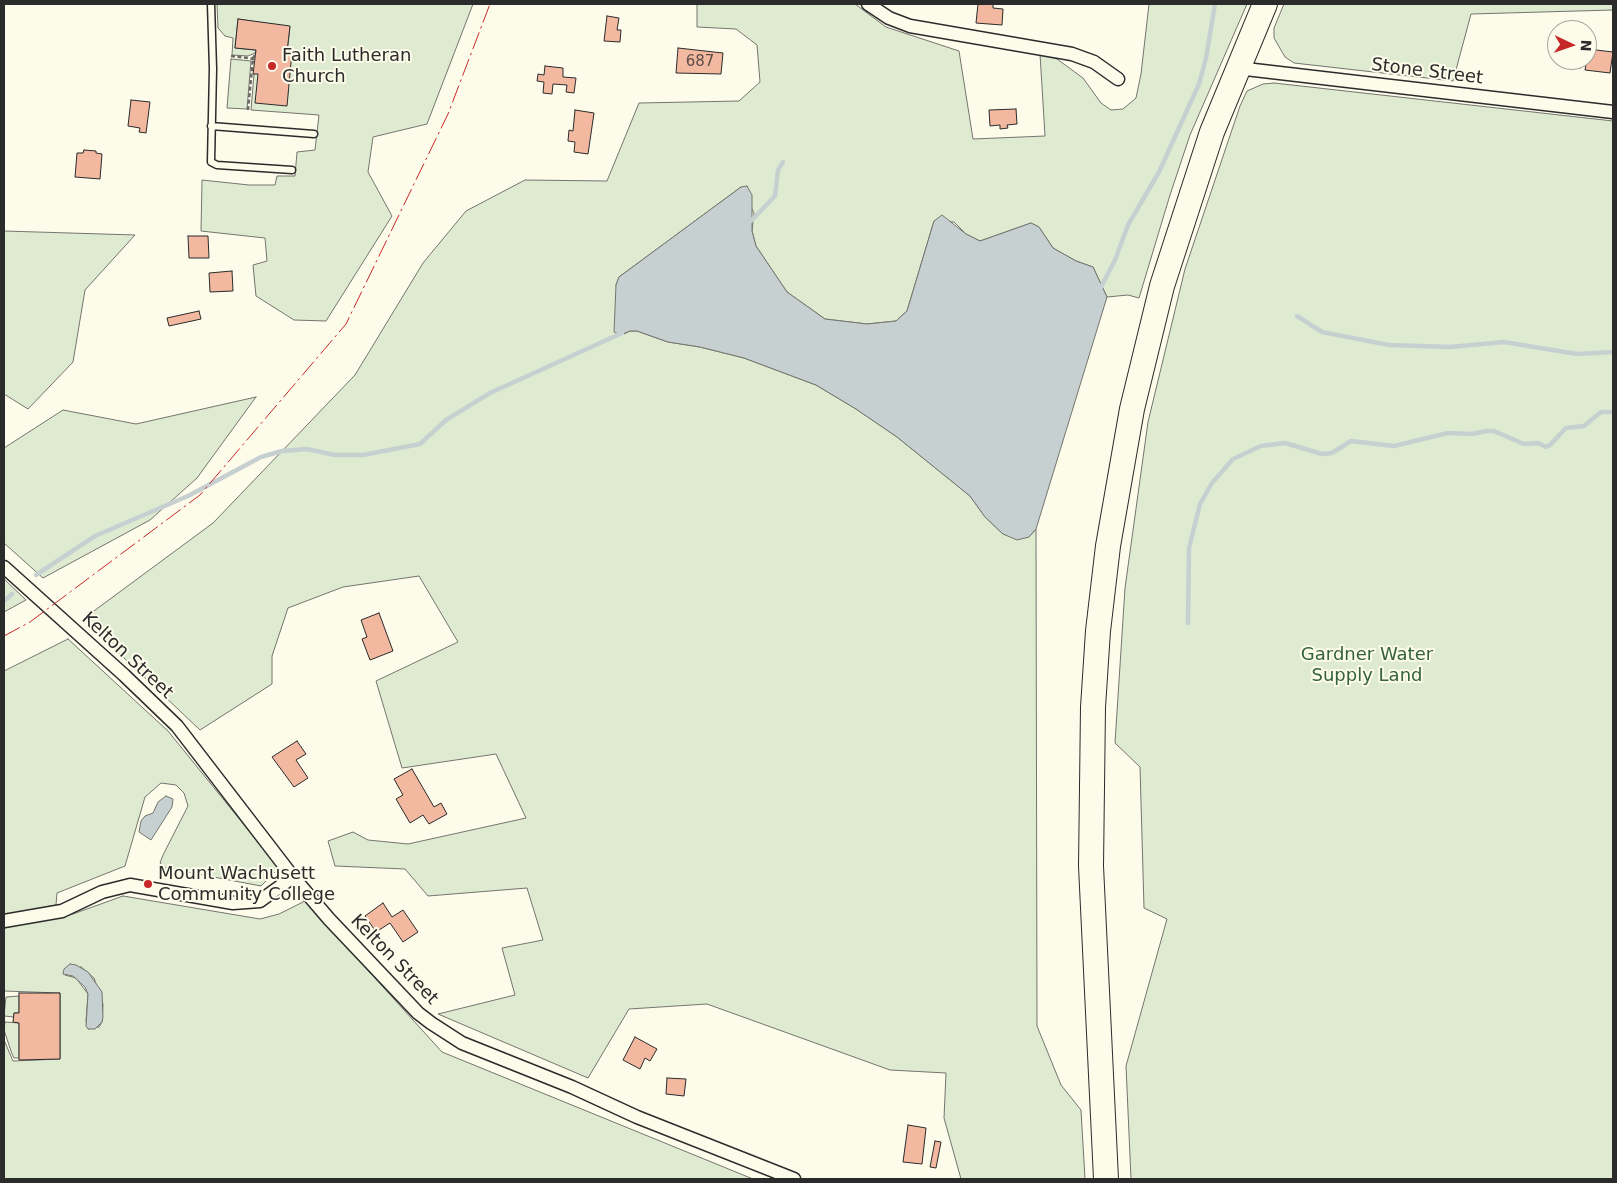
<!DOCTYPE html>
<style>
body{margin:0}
#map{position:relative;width:1617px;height:1183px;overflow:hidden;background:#fdfbea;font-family:"DejaVu Sans",sans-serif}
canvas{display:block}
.frame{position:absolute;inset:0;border:5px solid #2b2b2b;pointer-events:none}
.north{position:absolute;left:1547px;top:20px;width:50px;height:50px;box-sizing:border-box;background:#fdfbea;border:1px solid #a9a89e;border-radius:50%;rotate:93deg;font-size:14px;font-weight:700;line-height:20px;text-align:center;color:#2b2b2b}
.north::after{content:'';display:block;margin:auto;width:18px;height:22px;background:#c62828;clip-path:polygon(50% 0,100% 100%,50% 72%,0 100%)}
</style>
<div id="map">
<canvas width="1617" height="1183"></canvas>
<div class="frame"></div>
<div class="north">N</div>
</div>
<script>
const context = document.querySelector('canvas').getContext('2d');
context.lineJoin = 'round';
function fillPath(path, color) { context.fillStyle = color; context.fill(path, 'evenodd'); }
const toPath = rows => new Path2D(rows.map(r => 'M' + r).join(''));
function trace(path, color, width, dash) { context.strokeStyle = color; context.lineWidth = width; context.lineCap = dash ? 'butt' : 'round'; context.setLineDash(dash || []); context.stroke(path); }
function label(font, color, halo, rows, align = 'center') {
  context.font = font + ' "DejaVu Sans",sans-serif'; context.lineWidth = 4; context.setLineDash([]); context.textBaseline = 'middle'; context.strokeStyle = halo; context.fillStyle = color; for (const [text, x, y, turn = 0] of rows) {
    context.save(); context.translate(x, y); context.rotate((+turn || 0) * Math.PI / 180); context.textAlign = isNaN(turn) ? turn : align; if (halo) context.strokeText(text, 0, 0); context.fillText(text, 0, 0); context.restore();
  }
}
const green = toPath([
 [217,4,473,4,427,124,373,137,368,172,392,216,326,321,294,320,256,296,253,265,267,261,265,238,201,231,202,180,249,185,275,185,277,176,295,176,297,152,315,150,319,115,251,110,254,74,287,52,290,27,238,19,235,48,256,50,255,53,248,56,232,55,233,38,225,36,218,28,217,4],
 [697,4,855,4,886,27,959,51,973,139,1045,136,1040,54,1057,59,1083,78,1101,103,1111,110,1123,109,1136,98,1141,74,1149,4,1247,4,1190,135,1170,195,1139,298,1128,295,1107,297,1093,267,1076,261,1053,248,1039,227,1031,223,980,241,966,234,954,222,934,221,907,311,896,321,867,324,825,319,787,292,756,246,752,231,754,213,741,187,619,277,616,285,624,334,630,331,637,331,668,342,700,347,744,358,816,385,856,409,897,437,970,496,985,517,1003,534,1029,537,1036,529,1037,1026,1061,1085,1081,1110,1085,1179,961,1179,944,1118,946,1073,890,1070,707,1004,629,1009,588,1078,438,1014,515,995,502,948,543,940,527,888,428,896,405,869,335,866,328,841,353,832,368,840,408,844,526,818,496,754,402,768,376,681,458,642,419,576,343,587,288,608,272,656,272,684,200,730,83,619,213,523,355,375,423,263,466,211,525,180,607,181,639,103,739,101,760,82,757,45,736,29,697,27,697,4],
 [1284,4,1613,4,1613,10,1471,14,1453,81,1294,63,1285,57,1274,38,1274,28,1284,4],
 [231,59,251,61,247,109,227,108,231,59],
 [1274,83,1613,121,1613,1179,1131,1179,1126,1066,1167,919,1144,908,1140,767,1115,743,1125,588,1148,422,1185,269,1240,106,1247,91,1263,84,1274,83],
 [4,231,135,235,85,290,73,362,28,409,4,394,4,231],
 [256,397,197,478,150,520,43,578,4,543,4,448,63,410,136,424,256,397],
 [4,579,26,600,4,612,4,579],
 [68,639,168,731,279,868,261,886,166,868,160,863,163,855,188,806,184,793,176,785,161,783,145,797,125,866,57,893,56,905,4,915,4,671,68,639],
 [123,896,260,919,279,914,305,901,442,1052,753,1179,4,1179,4,1040,13,1061,60,1059,60,993,4,991,4,928,73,914,123,896],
 [81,967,94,978,103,1004,102,1022,99,1027,88,1029,86,1021,88,994,76,978,65,975,81,967],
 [19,996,19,1013,14,1013,14,1017,4,1016,6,997,19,996],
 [5,1022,19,1023,19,1058,14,1058,12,1054,4,1030,5,1022]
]);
fillPath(green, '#deebd1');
trace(green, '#74746e', 1);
const water = toPath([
 [747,186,752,195,752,231,756,246,787,292,825,319,867,324,896,321,907,311,934,221,942,215,966,234,980,241,1031,223,1039,227,1053,248,1076,261,1093,267,1107,297,1036,529,1029,537,1017,540,1003,534,985,517,970,496,897,437,856,409,816,385,744,358,700,347,668,342,637,331,630,331,620,335,614,332,616,285,619,277,741,187,747,186],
 [166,796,173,799,172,807,151,840,139,832,141,821,145,816,153,813,158,802,166,796],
 [70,964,76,965,88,972,102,992,103,1017,102,1022,95,1029,88,1029,86,1026,88,994,85,987,73,976,63,974,64,969,70,964]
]);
fillPath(water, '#c7d0d0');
trace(water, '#74746e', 1);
trace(toPath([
 [751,221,775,196,778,170,783,162],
 [1100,289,1115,260,1128,225,1159,172,1199,84,1206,58,1215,4],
 [1297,316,1322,332,1389,345,1450,347,1504,342,1577,354,1613,352],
 [36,575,95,536,188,496,261,457,282,451,307,449,335,455,363,455,420,444,446,420,490,393,622,333],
 [4,601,12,594],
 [1188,623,1189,548,1200,504,1212,483,1233,459,1261,446,1285,443,1322,454,1332,453,1351,441,1394,446,1448,433,1472,434,1486,431,1494,431,1524,444,1538,443,1546,447,1550,445,1566,428,1584,426,1601,412,1613,412]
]), '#c7d0d0', 4.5);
const building = toPath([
 [978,4,993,4,993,8,1003,9,1002,25,976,23,978,4],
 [607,16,619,18,617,30,621,30,620,42,604,41,607,16],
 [238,19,290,26,287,52,292,52,287,106,255,103,258,74,253,74,256,50,235,48,238,19],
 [678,48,723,53,721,74,676,73,678,48],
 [1588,49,1613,52,1610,73,1585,70,1586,64,1581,63,1581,68,1569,67,1569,60,1587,60,1588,49],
 [545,66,563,68,563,77,576,78,574,93,566,92,567,85,553,84,552,94,543,93,544,82,537,81,538,74,544,75,545,66],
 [131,100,150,102,146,133,139,132,140,128,128,126,131,100],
 [1016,109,1017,124,1007,125,1008,128,1000,129,1000,125,990,126,989,110,1016,109],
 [575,110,594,113,588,154,574,152,575,142,568,141,569,130,573,131,575,110],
 [84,150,96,151,96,153,102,154,100,179,75,177,77,153,83,153,84,150],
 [188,236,208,236,209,258,189,258,188,236],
 [232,271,233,291,210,292,209,273,232,271],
 [199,311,201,319,169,326,167,318,199,311],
 [379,613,393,651,370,660,362,639,367,637,361,620,379,613],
 [297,741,306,754,296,760,308,778,294,787,272,757,297,741],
 [412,769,434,807,441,803,447,814,429,824,423,815,410,823,396,799,403,795,394,779,412,769],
 [383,903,392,917,403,910,418,932,403,942,390,923,376,932,365,916,383,903],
 [19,993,60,993,60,1059,19,1060,19,1023,13,1022,14,1013,19,1013,19,993],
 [635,1037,657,1049,650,1061,645,1058,640,1069,623,1060,635,1037],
 [667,1078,686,1079,684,1096,666,1094,667,1078],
 [908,1125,926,1128,922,1164,903,1162,908,1125],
 [935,1141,941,1142,936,1168,930,1167,935,1141]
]);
fillPath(building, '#f2b8a0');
trace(building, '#2b2b2b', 1);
const lane = toPath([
 [211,4,213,69,211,162,217,165,292,170],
 [211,126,314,134]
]);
const street = toPath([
 [868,4,889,18,910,26,1072,54,1094,62,1118,79],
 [1237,68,1613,112],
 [4,567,124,675,177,726,293,877,329,919,418,1013,431,1023,462,1043,572,1087,637,1117,794,1179],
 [4,921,62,911,102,892,130,885,233,903,260,901,293,877]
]);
const highway = toPath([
 [1106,1179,1091,866,1093,707,1098,631,1108,546,1132,409,1162,286,1212,132,1265,4]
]);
trace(lane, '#2b2b2b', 9);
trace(street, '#2b2b2b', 15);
trace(highway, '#2b2b2b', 26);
trace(toPath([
 [231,56,255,59],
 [248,110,253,58,255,55]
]), '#6a6964', 2.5, [4, 2.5]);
trace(lane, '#fdfbea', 6);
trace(street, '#fdfbea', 12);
trace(highway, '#fdfbea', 24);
trace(toPath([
 [4,636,30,622,200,495,346,324,448,114,490,4]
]), '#c62828', 1, [18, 4, 2.5, 4]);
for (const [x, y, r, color] of [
 [272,66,5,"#c62828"],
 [148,884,5,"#c62828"]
]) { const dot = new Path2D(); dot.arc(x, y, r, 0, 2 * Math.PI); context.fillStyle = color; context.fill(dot); trace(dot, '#fdfbea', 2); }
label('15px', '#5d4e48', null, [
 ["687",700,62]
]);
label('18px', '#2b2b2b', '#fdfbea', [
 ["Faith Lutheran",282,56],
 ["Church",282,77],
 ["Mount Wachusett",158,874],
 ["Community College",158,895]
], 'left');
label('18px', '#2b2b2b', '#fdfbea', [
 ["Stone Street",1427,72,7],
 ["Kelton Street",127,656,43],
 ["Kelton Street",394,960,46]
]);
label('18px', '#34623c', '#fdfbea', [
 ["Gardner Water",1367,655],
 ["Supply Land",1367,676]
]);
</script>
